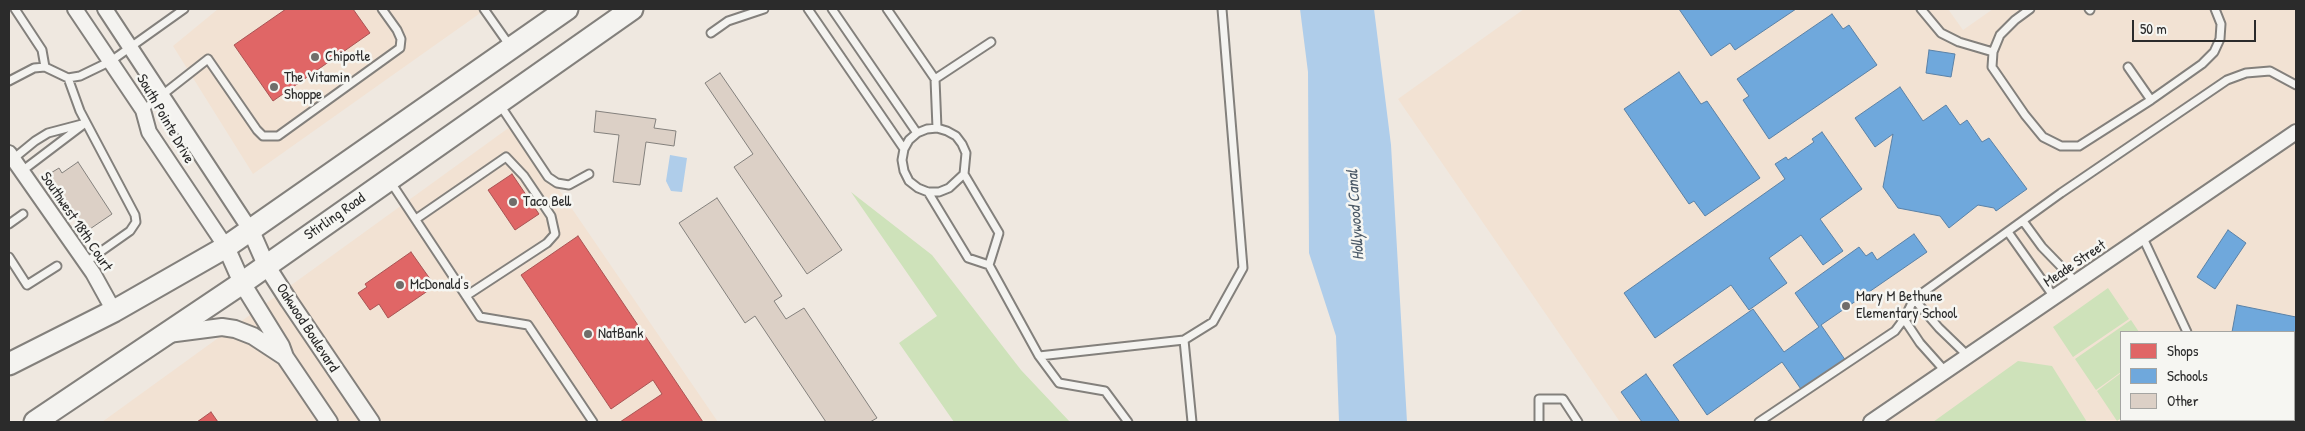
<!DOCTYPE html>
<style>
body{margin:0}
#map{position:relative;width:2305px;height:431px;overflow:hidden;background:#efe8e0;font-family:"Patrick Hand",sans-serif}
canvas{display:block}
.frame{position:absolute;inset:0;border:10px solid #2b2b2b;pointer-events:none}
.legend{position:absolute;left:2120px;top:331px;width:175px;height:90px;box-sizing:border-box;background:#f6f6f2;border:1px solid #a5a5a2;margin:0;padding:6px 9px;list-style:none;font-size:15px;color:#2b2b2b}
.legend li{display:flex;align-items:center;gap:10px;height:25px}
.legend b{width:25px;border:1px solid #a5a5a2}
.scale{position:absolute;left:2132px;top:20px;width:124px;height:22px;box-sizing:border-box;border:2px solid #2b2b2b;border-top:0;padding-left:6px;font-size:15px;line-height:18px;white-space:nowrap;color:#2b2b2b;-webkit-text-stroke:4px #f6f6f2;paint-order:stroke}
</style>
<div id="map">
<canvas width="2305" height="431"></canvas>
<div class="frame"></div>
<ul class="legend">
<li><b style="height:14px;background:#e06666"></b>Shops</li>
<li><b style="height:14px;background:#6fa8dc"></b>Schools</li>
<li><b style="height:14px;background:#dcd0c6"></b>Other</li>
</ul>
<div class="scale">50 m</div>
</div>
<script>
const context = document.querySelector('canvas').getContext('2d');
context.lineJoin = 'round';
function fillPath(path, color) { context.fillStyle = color; context.fill(path, 'evenodd'); }
const toPath = rows => new Path2D(rows.map(r => 'M' + r).join(''));
function trace(path, color, width, dash) { context.strokeStyle = color; context.lineWidth = width; context.lineCap = dash ? 'butt' : 'round'; context.setLineDash(dash || []); context.stroke(path); }
function label(font, color, halo, rows, align = 'center') {
  context.font = font + ' "Patrick Hand",sans-serif'; context.lineWidth = 5; context.setLineDash([]); context.textBaseline = 'middle'; context.strokeStyle = halo; context.fillStyle = color; for (const [text, x, y, turn = 0] of rows) {
    context.save(); context.translate(x, y); context.rotate((+turn || 0) * Math.PI / 180); context.textAlign = isNaN(turn) ? turn : align; if (halo) context.strokeText(text, 0, 0); context.fillText(text, 0, 0); context.restore();
  }
}
fillPath(toPath([
 [218,9,486,9,253,174,173,46],
 [1524,9,1948,9,1963,30,1993,9,2296,9,2296,422,1620,422,1398,99],
 [2121,332,2294,332,2294,420,2121,420],
 [514,124,718,422,102,422]
]), '#f2e2d3');
fillPath(toPath([
 [851,192,932,255,1021,370,1070,422,954,422,899,343,937,316],
 [2108,288,2129,319,2073,357,2053,327],
 [2131,320,2139,332,2121,332,2121,372,2096,390,2075,359],
 [2018,361,2052,366,2087,422,1933,422],
 [2121,373,2121,418,2117,421,2097,391]
]), '#cee2ba');
fillPath(toPath([
 [1300,9,1374,9,1391,145,1407,422,1339,422,1336,336,1309,253,1308,72],
 [670,155,687,158,682,192,671,191,666,181]
]), '#afcdea');
const shops = toPath([
 [286,9,353,9,370,33,273,101,234,45,286,9],
 [512,174,539,214,515,230,488,190,512,174],
 [578,236,703,422,620,422,662,394,653,380,611,409,521,275,578,236],
 [411,252,435,286,388,318,379,304,370,310,358,293,367,287,365,284,411,252],
 [211,412,218,422,197,422,211,412]
]);
fillPath(shops, '#e06666');
trace(shops, '#aa5454', 1);
const schools = toPath([
 [1679,9,1796,9,1735,50,1730,43,1711,56,1679,9],
 [1832,14,1843,29,1849,25,1877,65,1769,139,1743,100,1749,96,1737,79,1832,14],
 [1929,50,1955,54,1951,77,1926,73,1929,50],
 [1679,72,1701,104,1707,101,1760,178,1705,216,1694,201,1689,204,1624,109,1679,72],
 [1900,87,1923,121,1946,105,1960,125,1967,120,1982,142,1989,138,2027,189,1996,211,1994,208,1978,205,1949,228,1940,216,1898,208,1883,187,1893,134,1875,147,1855,118,1900,87],
 [1822,132,1862,189,1820,219,1843,251,1823,265,1801,235,1769,258,1787,283,1749,310,1731,285,1655,338,1624,293,1785,179,1775,164,1786,157,1788,160,1814,142,1812,139,1822,132],
 [2228,230,2246,243,2215,289,2197,277,2228,230],
 [1914,234,1927,252,1821,325,1846,361,1803,392,1782,362,1707,415,1673,365,1753,309,1784,352,1819,327,1795,293,1859,247,1866,256,1872,252,1877,260,1914,234],
 [2237,305,2296,317,2296,422,2213,422,2213,420,2294,420,2294,332,2232,332,2237,305],
 [1646,374,1679,421,1677,422,1642,422,1621,392,1646,374]
]);
fillPath(schools, '#6fa8dc');
trace(schools, '#5b82a7', 1);
const building = toPath([
 [720,73,842,250,807,274,734,167,753,154,705,83,720,73],
 [596,111,656,119,654,128,676,131,674,146,646,142,640,185,613,182,619,135,594,132,596,111],
 [78,162,112,214,84,233,46,176,59,168,62,173,78,162],
 [717,198,782,296,774,301,786,319,804,308,877,418,870,422,826,422,755,316,745,323,679,223,717,198]
]);
fillPath(building, '#dcd0c6');
trace(building, '#83807c', 1);
const service = toPath([
 [15,9,42,50,45,67],
 [484,9,510,46],
 [808,9,904,149],
 [832,9,917,133],
 [887,9,935,79,937,128],
 [1921,9,1941,33,1959,42,1993,52],
 [2030,9,2015,20,2000,35,1993,52,1992,67,2025,115,2043,137,2061,146,2079,146,2151,100,2202,64,2214,52,2220,39,2221,24,2215,9],
 [2089,9,2090,10],
 [711,33,728,21,764,9],
 [2128,67,2151,100],
 [68,78,80,111,135,215,136,222,130,231,86,262],
 [935,79,991,42],
 [9,81,34,68,45,67,68,78,80,76,111,61,184,9],
 [500,105,548,177,557,183,569,185,589,174],
 [143,110,208,59,257,130,263,136,278,136,400,48,401,39,397,30,382,9],
 [13,159,35,141,48,133,86,123],
 [22,171,84,124],
 [390,181,480,317,528,325,593,422],
 [928,192,968,258,989,265,999,233,964,174,966,153,962,144,956,136,947,131,937,128,927,129,917,133,909,140,904,149,902,160,904,171,909,181,918,188,928,192,939,192,949,188,964,174],
 [416,219,506,157,524,176,551,216,555,234,547,243,466,296],
 [2023,221,2042,247,2076,282],
 [9,224,23,214],
 [2008,232,2054,297],
 [2143,238,2187,332],
 [9,257,27,285,57,266],
 [989,265,1039,356,1184,340,1213,322,1243,268,1222,9],
 [1914,299,1939,328,1968,356],
 [1904,319,1920,343,1945,371],
 [1184,340,1192,422],
 [1039,356,1059,383,1105,391,1128,422],
 [1539,422,1539,399,1563,399,1578,422],
 [1759,422,1895,331,1904,319,1914,299,2061,193,2227,80,2246,73,2270,71,2296,85]
]);
const minor = toPath([
 [75,9,143,110,149,132,226,247],
 [105,9,251,231],
 [9,153,93,273,114,311],
 [1871,422,2296,132]
]);
const tertiary = toPath([
 [251,231,266,265,289,301,371,422],
 [226,247,242,283,281,346,285,357,329,422],
 [168,334,222,327,235,329,253,336,285,357]
]);
const primary = toPath([
 [9,364,114,311,226,247,567,9],
 [35,422,242,283,632,9]
]);
trace(service, '#83807c', 11);
trace(minor, '#83807c', 18);
trace(tertiary, '#83807c', 20);
trace(primary, '#83807c', 25);
trace(service, '#f4f3f0', 7);
trace(minor, '#f4f3f0', 14);
trace(tertiary, '#f4f3f0', 16);
trace(primary, '#f4f3f0', 21);
for (const [x, y, r, color] of [
 [315,57,5,"#706d6a"],
 [274,87,5,"#706d6a"],
 [513,202,5,"#706d6a"],
 [400,285,5,"#706d6a"],
 [1846,306,5,"#706d6a"],
 [588,334,5,"#706d6a"]
]) { const dot = new Path2D(); dot.arc(x, y, r, 0, 2 * Math.PI); context.fillStyle = color; context.fill(dot); trace(dot, '#f6f6f2', 2); }
label('15px', '#2b2b2b', '#f6f6f2', [
 ["Chipotle",325,57],
 ["The Vitamin",284,78],
 ["Shoppe",284,95],
 ["Taco Bell",523,202],
 ["McDonald's",410,285],
 ["Mary M Bethune",1856,297],
 ["Elementary School",1856,314],
 ["NatBank",598,334]
], 'left');
label('15px', '#2b2b2b', '#f6f6f2', [
 ["South Pointe Drive",165,119,60],
 ["Stirling Road",335,217,-35],
 ["Southwest 18th Court",76,222,56],
 ["Meade Street",2075,264,-34],
 ["Oakwood Boulevard",307,328,57]
]);
label('italic 16px', '#4a5866', '#f6f6f2', [
 ["Hollywood Canal",1356,215,-94]
]);
</script>
